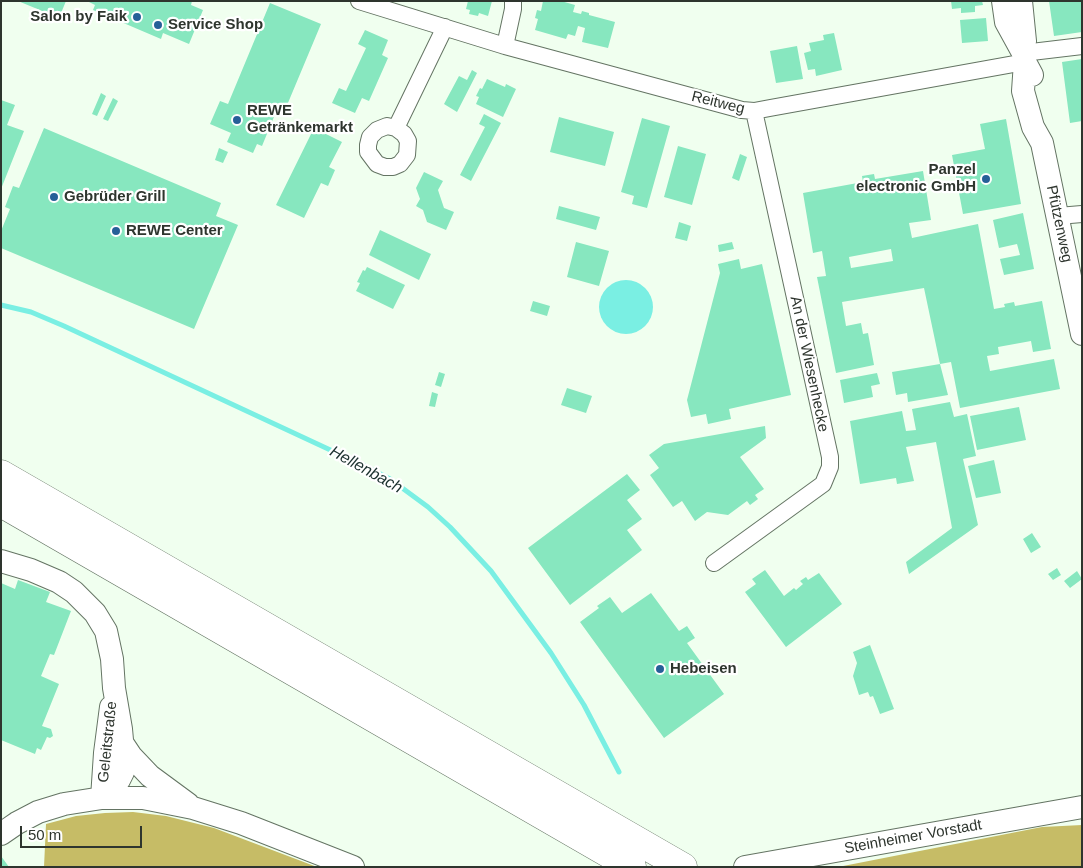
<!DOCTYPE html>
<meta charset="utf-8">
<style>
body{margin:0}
#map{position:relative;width:1083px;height:868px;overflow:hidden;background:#f0ffef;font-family:Arial,sans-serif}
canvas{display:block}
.frame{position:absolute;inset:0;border:2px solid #2e352e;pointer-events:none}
.scale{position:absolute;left:20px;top:826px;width:122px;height:22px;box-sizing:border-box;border:2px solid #2e352e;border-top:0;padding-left:6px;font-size:15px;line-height:18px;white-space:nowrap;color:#2e352e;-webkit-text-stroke:4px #fff;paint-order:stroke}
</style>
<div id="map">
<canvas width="1083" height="868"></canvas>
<div class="frame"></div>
<div class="scale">50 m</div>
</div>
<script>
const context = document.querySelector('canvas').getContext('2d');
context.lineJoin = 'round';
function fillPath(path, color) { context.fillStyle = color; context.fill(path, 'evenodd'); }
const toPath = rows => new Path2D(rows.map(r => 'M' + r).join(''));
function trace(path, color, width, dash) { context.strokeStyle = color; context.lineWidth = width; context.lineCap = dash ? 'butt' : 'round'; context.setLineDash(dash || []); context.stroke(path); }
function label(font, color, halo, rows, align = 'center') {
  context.font = font + ' Arial,sans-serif'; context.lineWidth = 4.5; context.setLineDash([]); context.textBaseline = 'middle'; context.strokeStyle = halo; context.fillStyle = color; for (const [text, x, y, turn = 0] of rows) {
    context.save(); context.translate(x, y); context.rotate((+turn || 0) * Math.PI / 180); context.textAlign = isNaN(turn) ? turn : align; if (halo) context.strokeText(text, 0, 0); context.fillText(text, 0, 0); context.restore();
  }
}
fillPath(toPath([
 [133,812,166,816,214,828,317,867,44,867,46,824,76,816,105,813],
 [1082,825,1082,867,838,867,1042,827]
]), '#c6bc66');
fillPath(toPath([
 '599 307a27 27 0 1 1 54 0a27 27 0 1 1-54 0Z'
]), '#7aefe3');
trace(toPath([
 [1,305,31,312,64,326,369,468,390,479,428,507,450,527,491,571,551,653,584,705,619,772]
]), '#7aefe3', 5);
fillPath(toPath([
 [18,1,66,1,59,18],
 [87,1,192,1,191,5,203,10,189,44,163,33,161,39,93,10,95,5],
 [468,1,492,1,488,16,479,13,478,16,469,14,470,10,466,9],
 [543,1,561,1,575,5,573,12,581,14,582,11,589,13,589,15,615,22,608,48,582,42,585,28,578,26,575,36,568,34,566,39,535,30,538,19,535,18,537,10,541,11],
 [951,1,982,1,983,5,975,6,975,12,961,13,961,8,952,9],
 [1049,1,1082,1,1082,32,1054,36],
 [270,3,321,24,285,110,278,107,262,146,257,144,253,153,227,142,231,133,210,124,220,101,228,104],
 [986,18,988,41,962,43,960,20],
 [365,30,388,40,382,55,388,58,369,101,362,98,355,113,332,103,339,88,346,91,366,48,358,44],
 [834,33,842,70,816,76,815,69,808,70,804,53,811,51,809,43,824,40,823,35],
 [797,46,803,79,776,83,770,51],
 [1082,59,1082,121,1070,123,1062,62],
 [472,70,477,73,457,112,444,104,459,76,467,80],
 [487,79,505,87,506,84,516,89,503,117,476,104,479,97,476,96,480,88,482,89],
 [101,93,106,96,97,116,92,114],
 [113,98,118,101,108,121,103,119],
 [1,100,15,105,7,125,24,131,1,189],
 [484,114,501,123,471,181,460,175,485,127,479,124],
 [559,117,614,132,605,166,550,152],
 [642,118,670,126,647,208,632,204,634,196,621,192],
 [1006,119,1021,204,963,214,952,155,985,149,980,124],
 [44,128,221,203,216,216,238,225,194,329,1,248,1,231,10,209,5,207,13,186,19,188],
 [314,128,342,142,329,167,335,170,328,186,321,183,304,218,276,205],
 [678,146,706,154,692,205,664,197],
 [219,148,228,152,223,163,215,160],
 [740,154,747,157,739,181,732,178],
 [923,171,931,220,909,223,912,238,978,224,994,309,1005,307,1004,304,1014,302,1015,306,1042,301,1051,349,1033,352,1031,341,998,347,999,354,987,356,990,371,1054,359,1060,389,960,408,951,362,940,364,924,288,842,302,846,326,861,323,863,334,868,333,874,365,836,373,817,277,826,276,822,251,813,253,803,193,863,182,862,176,874,174,875,179],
 [891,249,893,261,851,268,849,257],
 [424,172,443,181,438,190,444,208,454,212,446,230,427,222,423,210,416,206,420,199,416,188],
 [559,206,600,217,596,230,556,219],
 [1023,213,1034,269,1004,275,1000,259,1020,255,1017,244,999,248,993,220],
 [679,222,691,226,687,241,675,238],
 [380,230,431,254,419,280,369,255],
 [576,242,609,251,599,286,567,277],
 [732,242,734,249,719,252,718,245],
 [739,259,741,269,762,264,791,395,729,409,731,419,708,424,706,414,691,417,687,400,720,273,718,264],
 [367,267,405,285,393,309,356,291,360,283,357,282,363,270,365,271],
 [533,301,550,306,547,316,530,311],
 [940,364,948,395,908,402,907,393,896,395,892,372],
 [439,372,445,374,441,387,435,385],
 [877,373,880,384,871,386,873,397,844,403,840,380],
 [567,388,592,396,586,413,561,405],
 [432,392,438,394,435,407,429,406],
 [950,402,954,417,967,414,976,456,963,459,978,525,909,574,906,562,952,528,936,442,906,447,914,481,897,484,896,478,860,484,850,421,902,411,906,431,916,430,912,409],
 [1019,407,1026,440,977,450,970,416],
 [765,426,766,438,740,457,764,489,755,495,758,499,750,505,747,501,728,515,707,512,695,521,682,501,673,507,650,475,659,468,649,455,664,444],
 [994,460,1001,493,976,498,968,466],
 [627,474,640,490,627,500,642,519,627,530,642,550,570,605,528,548],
 [1032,533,1041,547,1031,553,1023,539],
 [1057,568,1061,575,1053,580,1048,574],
 [765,570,784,596,794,588,796,590,803,584,800,581,806,577,808,580,819,573,842,604,786,647,745,592,756,584,752,579],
 [1077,571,1082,579,1070,588,1064,581],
 [18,580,50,592,46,602,71,611,54,655,50,654,41,676,59,684,42,726,51,729,53,736,50,738,47,737,41,750,37,748,35,754,1,740,1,583,15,589],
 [651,593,679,631,687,626,695,638,687,643,724,694,664,738,580,622,599,608,597,606,610,597,622,613],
 [870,645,894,709,880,714,873,696,870,697,868,692,859,695,853,676,857,663,853,652],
 [1,856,9,867,1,867]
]), '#87e7bf');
const street = toPath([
 [359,1,505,46,742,110,754,111,770,108,1025,62],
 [505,46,513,9,513,1],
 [1023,53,1082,46],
 [396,128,404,134,408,141,407,155,400,164,393,167,385,167,377,164,368,152,368,145,370,137,377,130,387,126,396,128,445,27],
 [1058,216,1082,214],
 [714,563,823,484,830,467,830,457,754,111]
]);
const secondary = toPath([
 [1003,1,1006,22,1023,53,1025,62,1032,75],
 [1021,1,1025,41,1023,52],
 [1025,62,1023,91,1033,127,1042,143,1082,334],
 [1,561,31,570,59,582,74,592,95,613,106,631,112,659,114,688,121,729,124,762,123,772,119,780,113,789,102,798],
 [123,744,131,756,150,776,188,804],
 [102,798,105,753,111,707],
 [1,834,17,823,38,812,64,804,102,798,143,798,193,808,241,823,353,867],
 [745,867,1082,807]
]);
const highway = toPath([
 [1,474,683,867],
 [1,503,632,867]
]);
trace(street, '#647463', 18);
trace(secondary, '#647463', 24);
trace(highway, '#647463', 29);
trace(street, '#fff', 16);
trace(secondary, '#fff', 22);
trace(highway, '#fff', 28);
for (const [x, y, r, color] of [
 [137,17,5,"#266098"],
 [158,25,5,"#266098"],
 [237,120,5,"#266098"],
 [986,179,5,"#266098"],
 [54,197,5,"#266098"],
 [116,231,5,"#266098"],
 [660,669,5,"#266098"]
]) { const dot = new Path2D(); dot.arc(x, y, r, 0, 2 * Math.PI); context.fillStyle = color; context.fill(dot); trace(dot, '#fff', 2); }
label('bold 15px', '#2e352e', '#fff', [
 ["Salon by Faik",127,17,"right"],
 ["Service Shop",168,25],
 ["REWE",247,111],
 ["Getränkemarkt",247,128],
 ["Panzel",976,170,"right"],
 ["electronic GmbH",976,187,"right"],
 ["Gebrüder Grill",64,197],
 ["REWE Center",126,231],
 ["Hebeisen",670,669]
], 'left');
label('15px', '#2e352e', '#fff', [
 ["Reitweg",718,103,14],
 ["Pfützenweg",1059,224,78],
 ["An der Wiesenhecke",809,364,78],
 ["Geleitstraße",108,742,-84],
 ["Steinheimer Vorstadt",913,837,-10]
]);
label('italic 16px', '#1c312f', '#fff', [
 ["Hellenbach",366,470,29]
]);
</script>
